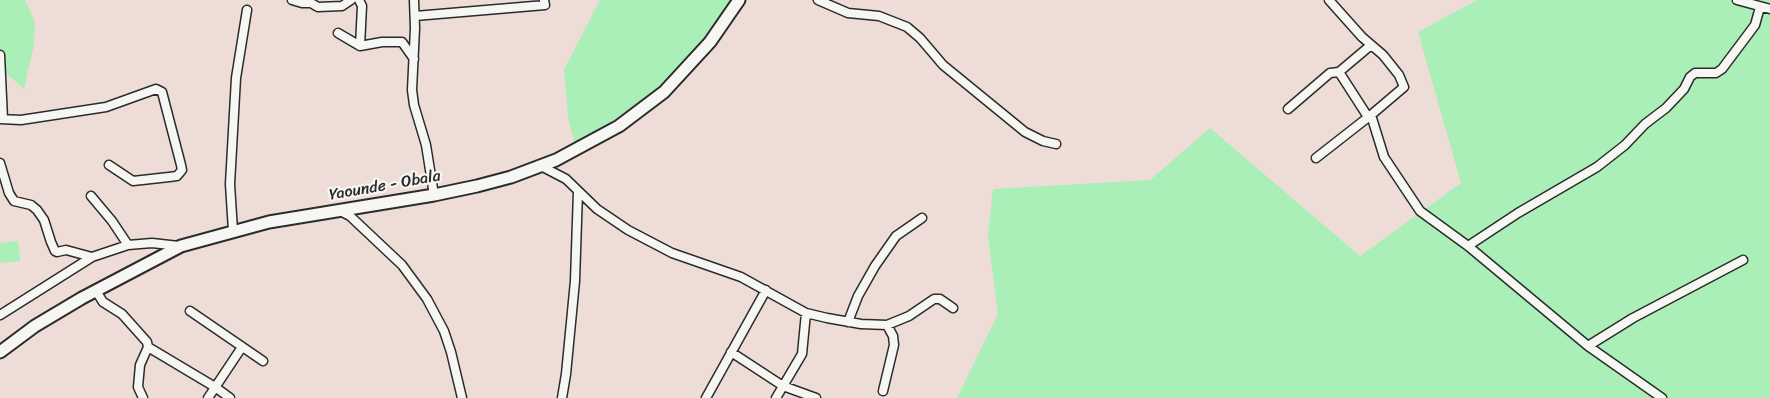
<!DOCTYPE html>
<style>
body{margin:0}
canvas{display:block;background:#eeddd7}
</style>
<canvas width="1770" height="398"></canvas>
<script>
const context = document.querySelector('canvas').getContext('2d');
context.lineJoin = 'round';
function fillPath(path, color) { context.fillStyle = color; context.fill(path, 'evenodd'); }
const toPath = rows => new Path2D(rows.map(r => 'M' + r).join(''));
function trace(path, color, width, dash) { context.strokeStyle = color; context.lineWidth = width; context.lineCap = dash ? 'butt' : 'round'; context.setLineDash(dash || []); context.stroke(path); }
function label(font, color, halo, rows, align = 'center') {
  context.font = font + ' Sriracha,sans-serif'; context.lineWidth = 4.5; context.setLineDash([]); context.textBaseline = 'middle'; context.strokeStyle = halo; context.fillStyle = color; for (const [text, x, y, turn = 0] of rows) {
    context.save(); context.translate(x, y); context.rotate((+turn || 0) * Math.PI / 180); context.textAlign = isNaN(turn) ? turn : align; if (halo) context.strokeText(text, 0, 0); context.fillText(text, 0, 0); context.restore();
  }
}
fillPath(toPath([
 [0,0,25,0,35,22,34,45,24,89,0,68],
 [600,0,738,0,709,37,662,87,575,146,568,117,564,70],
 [1477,0,1770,0,1770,398,957,398,998,314,988,236,993,189,1150,180,1210,128,1360,256,1461,183,1418,32],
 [18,241,20,261,0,263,0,243]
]), '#aaeeb8');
const minor = toPath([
 [292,0,302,3,311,3,318,7,342,6,351,0],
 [359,0,362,6,360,46],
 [414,0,415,28,412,90,414,105,426,145,434,195],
 [818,0,848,13,879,16,907,27,920,38,943,65,1025,132,1043,141,1056,144],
 [1329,0,1362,37,1383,55,1399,75,1404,87,1371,115,1384,157,1420,211,1468,246,1588,346,1662,398],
 [1737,0,1770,9],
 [415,16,545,5,544,0],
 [338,33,360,46,382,42,402,42,414,59],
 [0,55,3,119],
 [1339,72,1368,117],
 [1288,109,1330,73,1339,72,1371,45],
 [0,119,21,120,106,107,156,89,162,92,181,165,182,170,177,176,169,177,133,181,109,165],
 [1316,158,1371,115],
 [0,163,9,193,14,201,31,205,37,210,44,220,51,242,55,251,57,252,66,250,92,257],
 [541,166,566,179,597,209,628,230,672,253,741,277,806,313,827,318,861,324,887,325,909,316,934,299,940,299,953,308],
 [91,196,112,221,128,245],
 [340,211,350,216,402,265,427,299,444,331,451,352,462,398],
 [233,231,230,184,236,78,247,10],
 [1468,246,1518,213,1597,167,1625,145,1645,124,1666,108,1684,89,1690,77,1695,73,1716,73,1722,69,1755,25,1760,7],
 [96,291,103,302,122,314,147,342,148,347,140,365,138,387,143,398],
 [190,311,263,361],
 [0,315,92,257,128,245,152,243,179,246],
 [848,322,858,296,875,266,896,236,922,218],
 [1588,346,1633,318,1743,260],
 [148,347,215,387,230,398],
 [731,352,783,386,816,398],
 [883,391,894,345,893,336,887,325],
 [208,398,242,347],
 [562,398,566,374,575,281,578,191],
 [706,398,766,290],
 [776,398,802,354,806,313]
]);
const highway = toPath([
 [0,352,35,326,82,298,181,246,269,222,434,195,477,186,511,177,556,160,619,126,664,92,710,42,739,0]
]);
trace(minor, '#2b2b2b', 11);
trace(highway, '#2b2b2b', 15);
trace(minor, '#f6f6f2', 8);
trace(highway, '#f6f6f2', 11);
label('16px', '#2b2b2b', '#f6f6f2', [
 ["Yaounde - Obala",385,186,-10]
]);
</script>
